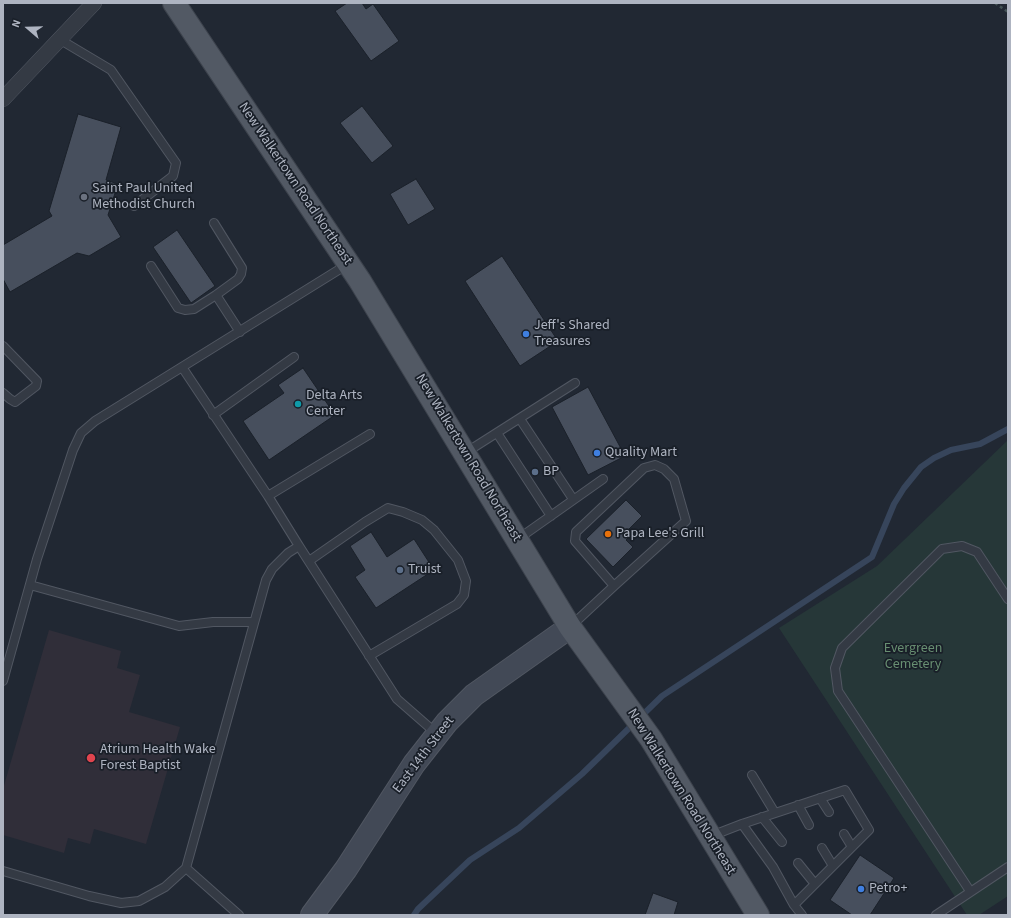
<!DOCTYPE html>
<style>
body{margin:0}
#map{position:relative;width:1011px;height:918px;overflow:hidden;background:#212833;font-family:"Source Sans 3",sans-serif}
canvas{display:block}
.frame{position:absolute;inset:0;border:4px solid #aeb4c1;pointer-events:none}
.north{position:absolute;left:8px;top:8px;width:40px;height:40px;-webkit-text-stroke:3px #191f28;paint-order:stroke;rotate:290deg;font-size:11px;font-weight:700;line-height:16px;text-align:center;color:#aeb4c1}
.north::after{content:'';display:block;margin:auto;width:14px;height:18px;background:#aeb4c1;clip-path:polygon(50% 0,100% 100%,50% 72%,0 100%)}
</style>
<div id="map">
<canvas width="1011" height="918"></canvas>
<div class="frame"></div>
<div class="north">N</div>
</div>
<script>
const context = document.querySelector('canvas').getContext('2d');
context.lineJoin = 'round';
function fillPath(path, color) { context.fillStyle = color; context.fill(path, 'evenodd'); }
const toPath = rows => new Path2D(rows.map(r => 'M' + r).join(''));
function trace(path, color, width, dash) { context.strokeStyle = color; context.lineWidth = width; context.lineCap = dash ? 'butt' : 'round'; context.setLineDash(dash || []); context.stroke(path); }
function label(font, color, halo, rows, align = 'center') {
  context.font = font + ' "Source Sans 3",sans-serif'; context.lineWidth = 3.5; context.setLineDash([]); context.textBaseline = 'middle'; context.strokeStyle = halo; context.fillStyle = color; for (const [text, x, y, turn = 0] of rows) {
    context.save(); context.translate(x, y); context.rotate((+turn || 0) * Math.PI / 180); context.textAlign = isNaN(turn) ? turn : align; if (halo) context.strokeText(text, 0, 0); context.fillText(text, 0, 0); context.restore();
  }
}
fillPath(toPath([
 [49,630,121,651,117,668,140,675,129,712,180,727,146,844,94,829,90,844,68,838,64,853,3,835,3,789]
]), '#302e39');
fillPath(toPath([
 [1008,440,1008,896,979,915,967,915,779,628,877,566]
]), '#263738');
trace(toPath([
 [414,915,418,909,470,860,519,828,582,774,662,696,872,557,894,504,904,488,921,467,934,458,951,450,980,444,1008,429]
]), '#37455b', 6);
const building = toPath([
 [347,3,362,3,366,9,373,4,399,41,371,61,335,11,347,3],
 [362,106,393,146,372,163,340,123,362,106],
 [78,114,121,127,106,180,118,184,108,215,121,237,89,256,77,253,10,292,3,279,3,245,52,216,49,211,78,114],
 [416,179,435,209,408,225,390,194,416,179],
 [177,230,215,286,191,303,153,247,177,230],
 [502,256,558,341,520,366,465,281,502,256],
 [303,368,335,415,269,460,243,421,284,393,278,385,303,368],
 [588,387,625,456,588,475,552,407,588,387],
 [626,500,642,516,625,533,629,537,626,540,633,547,613,567,586,539,626,500],
 [371,532,387,557,414,539,434,570,376,608,355,577,365,570,350,546,371,532],
 [860,855,894,878,870,915,852,915,830,900,860,855],
 [653,893,678,902,674,915,645,915,653,893]
]);
fillPath(building, '#474f5d');
trace(building, '#1b212a', 1);
const lane = toPath([
 [59,39,111,70,176,163,173,176,134,206],
 [214,223,242,268,241,274,238,279,216,295],
 [151,266,178,308,185,310,194,309,216,295,240,332],
 [3,346,37,381,36,386,15,402,10,399,3,393],
 [182,367,268,496,299,546],
 [213,415,294,357],
 [520,419,573,499],
 [497,433,551,516],
 [465,453,575,383],
 [268,496,370,434],
 [518,539,603,479],
 [309,561,365,522,388,508,403,512,422,520,434,530,458,560,466,581,464,595,457,604,369,656],
 [30,585,179,626,213,622,254,622],
 [571,626,614,586,686,521,674,479,664,469,655,465,644,468,576,532,575,541,614,586],
 [3,681,37,559,73,450,81,433,95,421,348,264],
 [752,775,775,813],
 [820,798,829,812],
 [798,805,809,825],
 [762,817,782,842],
 [742,824,773,867,794,905],
 [844,834,852,847],
 [711,836,742,824,845,790,869,830,794,905,802,915],
 [822,848,833,866],
 [798,863,815,884],
 [186,868,266,580,272,569,288,553,299,546,397,699,437,734],
 [3,871,89,896,121,903,139,901,165,887,186,868,239,915],
 [970,891,838,691,835,668,842,648,942,549,962,546,977,552,1008,599],
 [936,915,1008,867]
]);
const street = toPath([
 [3,99,94,3]
]);
const secondary = toPath([
 [312,915,346,869,414,764,447,722,474,695,570,627]
]);
const primary = toPath([
 [174,3,360,281,570,627,651,739,758,915]
]);
trace(lane, '#515762', 10);
trace(street, '#515762', 16);
trace(secondary, '#515762', 24);
trace(primary, '#3d434d', 24);
trace(toPath([
 [995,3,1008,12]
]), '#445356', 2.5, [3, 3]);
trace(lane, '#343a44', 8);
trace(street, '#343a44', 15);
trace(secondary, '#424956', 22);
trace(primary, '#525964', 22);
for (const [x, y, r, color] of [
 [84,197,4,"#6b7280"],
 [526,334,4,"#3f7fe0"],
 [298,404,4,"#0f9aa8"],
 [597,453,4,"#3f7fe0"],
 [535,472,4,"#5c6f8a"],
 [608,534,4,"#e8710a"],
 [400,570,4,"#5c6f8a"],
 [91,758,5,"#e0444e"],
 [861,889,4,"#3f7fe0"]
]) { const dot = new Path2D(); dot.arc(x, y, r, 0, 2 * Math.PI); context.fillStyle = color; context.fill(dot); trace(dot, '#191f28', 1.5); }
label('14px', '#aeb4c1', '#191f28', [
 ["New Walkertown Road Northeast",295,184,56],
 ["New Walkertown Road Northeast",468,458,59],
 ["East 14th Street",424,755,-53],
 ["New Walkertown Road Northeast",681,792,58]
]);
label('14px', '#aeb4c1', '#191f28', [
 ["Saint Paul United",92,189],
 ["Methodist Church",92,205],
 ["Jeff's Shared",534,326],
 ["Treasures",534,342],
 ["Delta Arts",306,396],
 ["Center",306,412],
 ["Quality Mart",605,453],
 ["BP",543,472],
 ["Papa Lee's Grill",616,534],
 ["Truist",408,570],
 ["Atrium Health Wake",100,750],
 ["Forest Baptist",100,766],
 ["Petro+",869,889]
], 'left');
label('14px', '#688f72', '#191f28', [
 ["Evergreen",913,649],
 ["Cemetery",913,665]
]);
</script>
